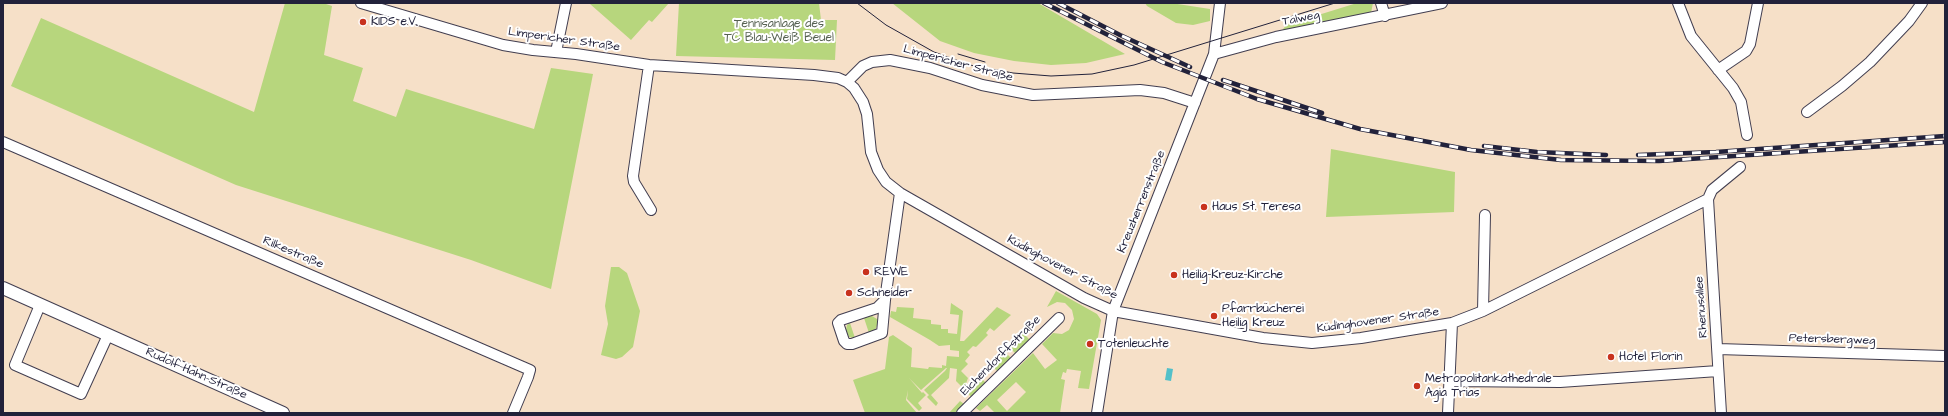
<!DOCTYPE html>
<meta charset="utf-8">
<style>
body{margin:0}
#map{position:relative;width:1948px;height:416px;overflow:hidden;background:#f6e0c8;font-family:"Architects Daughter",sans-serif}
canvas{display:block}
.frame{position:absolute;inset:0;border:4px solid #22223b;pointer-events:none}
</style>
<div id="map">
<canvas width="1948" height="416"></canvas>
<div class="frame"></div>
</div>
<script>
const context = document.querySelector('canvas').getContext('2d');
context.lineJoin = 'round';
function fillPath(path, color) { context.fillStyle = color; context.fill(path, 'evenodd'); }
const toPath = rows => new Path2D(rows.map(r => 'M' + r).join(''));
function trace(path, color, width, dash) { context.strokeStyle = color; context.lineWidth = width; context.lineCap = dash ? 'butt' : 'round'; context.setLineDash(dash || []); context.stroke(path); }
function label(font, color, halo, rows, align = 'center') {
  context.font = font + ' "Architects Daughter",sans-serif'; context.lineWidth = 4; context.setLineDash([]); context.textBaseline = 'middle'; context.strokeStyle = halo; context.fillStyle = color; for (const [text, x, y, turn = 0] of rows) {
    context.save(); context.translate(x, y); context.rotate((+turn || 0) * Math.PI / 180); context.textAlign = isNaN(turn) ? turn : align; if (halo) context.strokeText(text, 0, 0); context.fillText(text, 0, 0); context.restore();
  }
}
fillPath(toPath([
 [285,3,323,3,332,6,324,55,363,68,353,101,396,117,406,89,534,129,551,68,593,74,551,289,471,260,236,185,11,86,41,18,254,112],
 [591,3,669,3,652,22,649,20,631,40,590,4],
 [679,3,819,3,821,20,837,20,835,60,676,56],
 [892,3,1038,3,1125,54,1086,63,1051,65,1014,61,974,53,940,41],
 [1145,3,1171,3,1210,9,1210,21,1193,25,1176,23,1147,6],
 [1357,3,1373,3,1371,13,1279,35,1286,25],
 [1331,149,1455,172,1454,212,1326,217],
 [611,267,619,267,627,273,640,311,633,347,622,357,616,359,601,355,608,324,605,306],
 [1056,291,1097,314,1101,320,1089,389,1078,388,1081,371,1067,369,1066,373,1063,372,1061,379,1065,380,1060,413,995,413,987,405,980,411,976,408,1033,353,1045,369,1057,360,1042,344,1053,333,1062,334,1069,330,1074,319,1072,310,1065,303,1057,302,1047,307],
 [1016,382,1026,392,1007,411,997,400],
 [951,303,963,311,960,341,964,341,997,307,1011,315,994,331,990,328,986,333,988,335,976,347,973,346,967,352,970,355,965,361,968,364,961,371,968,378,964,389,956,381,957,369,950,368,949,378,931,395,938,403,936,406,927,397,929,395,924,390,945,371,947,368,946,368,921,390,909,378,922,393,923,392,926,395,918,403,922,408,919,411,907,399,908,390,906,400,917,413,865,413,853,380,885,369,889,337,893,335,912,348,911,367,928,369,929,367,942,368,942,365,946,366,947,356,959,357,959,351,950,350,950,345,939,346,930,340,890,317,891,311,896,312,897,307,914,308,913,318,931,320,931,324,941,325,941,329,948,329,948,333,957,334,959,315,950,314],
 [872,316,877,319,878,323,875,330,869,333,864,318],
 [850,323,855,338,849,337,846,330,847,325],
 [1023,333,1030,340,1016,354,1009,347],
 [1003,350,1011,358,998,372,990,364],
 [982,379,986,383,971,397,967,392,969,381,975,385],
 [960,401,964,404,955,413,949,413]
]), '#b7d67d');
fillPath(toPath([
 [1167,368,1173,369,1171,381,1165,380]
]), '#53c0c9');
const minor = toPath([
 [361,3,503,45,533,50,576,54,649,65,814,75,838,78,847,82,854,88,863,102,867,114,871,152,878,170,886,182,900,193,1084,298,1113,311,1263,338,1312,343,1361,338,1452,323,1483,311,1708,199,1712,190,1740,167],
 [1381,3,1385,16],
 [1678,3,1691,36,1733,88,1741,102,1747,135],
 [556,52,566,3],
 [1214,54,1276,37,1442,3],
 [649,65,633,176,634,182,651,210],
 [1718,70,1746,51,1750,44,1758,3],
 [847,82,863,66,872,62,890,60,930,68,982,85,1033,95,1140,90,1164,93,1195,103],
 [1807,112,1842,86,1870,62,1909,21,1922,3],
 [3,142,530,370,528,377,513,413],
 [1708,199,1721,413],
 [885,300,877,308,841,320,838,323,844,341,847,344,852,344,882,333,885,300,900,193],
 [40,305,15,365,81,394,108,335],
 [1483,311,1485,215],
 [1718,349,1945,356],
 [1451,381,1560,382,1718,371],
 [962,413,1059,318],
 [1097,413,1113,311,1214,54,1220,3],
 [1448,413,1452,323]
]);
const tertiary = toPath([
 [3,288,283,413]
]);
trace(minor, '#423e50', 12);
trace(tertiary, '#423e50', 14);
trace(minor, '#fff', 10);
trace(tertiary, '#fff', 12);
trace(toPath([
 [857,3,886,25,934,52,970,65,1013,73,1051,76,1092,74,1134,65,1335,3],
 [958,54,985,62]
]), '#22223b', 1);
const rail = toPath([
 [1044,3,1162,62,1257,99,1360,129,1471,150,1561,160,1659,161,1945,142],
 [1058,3,1120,35,1190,67],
 [1223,80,1322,113],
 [1484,146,1537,152,1606,155],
 [1638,155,1716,152,1945,136]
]);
trace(rail, '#22223b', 4.5);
trace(rail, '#fff', 3, [9]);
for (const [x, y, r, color] of [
 [363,22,4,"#c8321e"],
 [1204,207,4,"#c8321e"],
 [866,272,4,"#c8321e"],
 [1174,275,4,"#c8321e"],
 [849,293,4,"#c8321e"],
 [1214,316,4,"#c8321e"],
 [1090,344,4,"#c8321e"],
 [1611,357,4,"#c8321e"],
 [1417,386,4,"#c8321e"]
]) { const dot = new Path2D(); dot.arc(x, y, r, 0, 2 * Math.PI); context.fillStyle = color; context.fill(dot); trace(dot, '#fff', 1.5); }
label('12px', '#22223b', '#fff', [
 ["Talweg",1301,19,-11],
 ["Limpericher Straße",564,40,8],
 ["Limpericher Straße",958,64,15],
 ["Kreuzherrenstraße",1142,202,-68],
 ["Rilkestraße",293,253,23],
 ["Küdinghovener Straße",1062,268,28],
 ["Rhenusallee",1702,307,-94],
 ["Küdinghovener Straße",1378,321,-8],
 ["Petersbergweg",1832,340,2],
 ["Eichendorffstraße",1001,356,-45],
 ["Rudolf-Hahn-Straße",196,374,24]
]);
label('12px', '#22223b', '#fff', [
 ["KIDS e.V.",371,22],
 ["Haus St. Teresa",1212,207],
 ["REWE",874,272],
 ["Heilig-Kreuz-Kirche",1182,275],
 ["Schneider",857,293],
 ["Pfarrbücherei",1222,309],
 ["Heilig Kreuz",1222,323],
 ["Totenleuchte",1098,344],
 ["Hotel Florin",1619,357],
 ["Metropolitankathedrale",1425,379],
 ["Agia Trias",1425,393]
], 'left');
label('12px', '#566152', '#fff', [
 ["Tennisanlage des",779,24],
 ["TC Blau-Weiß Beuel",779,38]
]);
</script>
